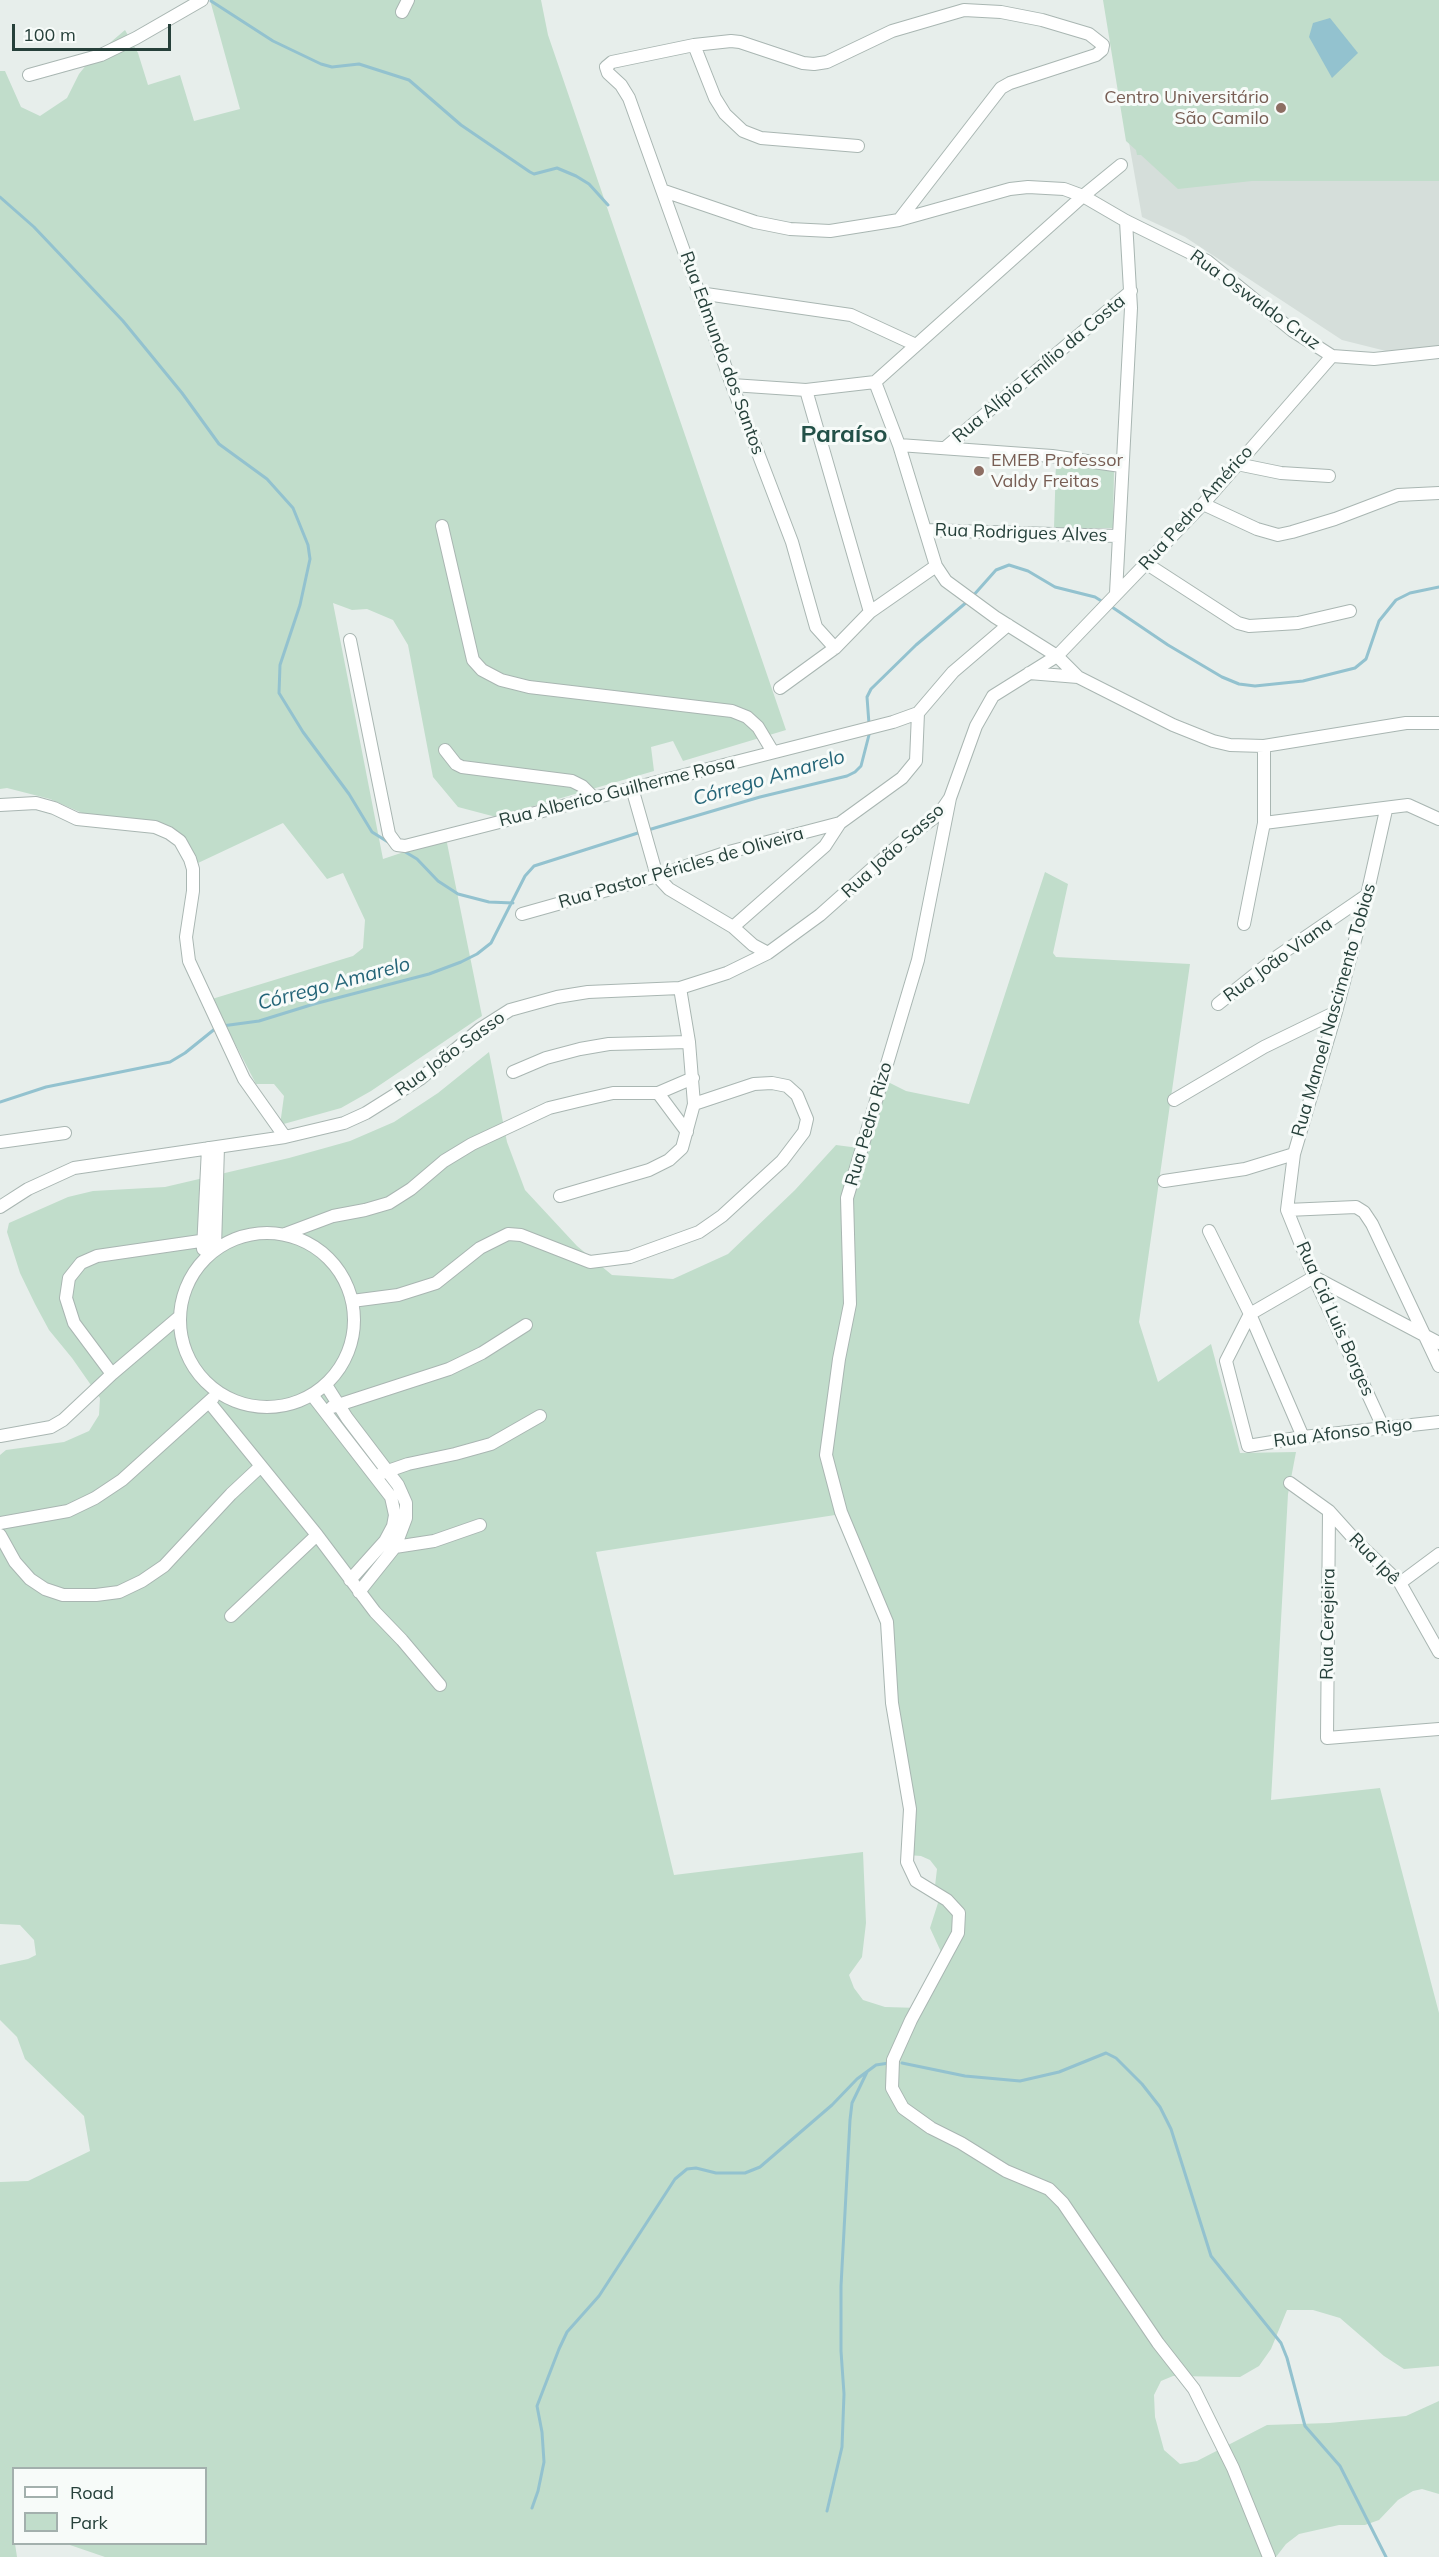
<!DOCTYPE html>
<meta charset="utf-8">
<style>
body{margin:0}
#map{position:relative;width:1439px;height:2557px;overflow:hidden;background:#e7eeeb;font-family:Mulish,sans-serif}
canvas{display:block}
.legend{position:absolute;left:12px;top:2467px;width:195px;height:78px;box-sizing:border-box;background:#f7fbf9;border:2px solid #a3b0ad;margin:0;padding:8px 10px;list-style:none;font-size:18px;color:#26403a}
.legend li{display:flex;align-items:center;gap:12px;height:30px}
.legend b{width:30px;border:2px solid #a3b0ad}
.scale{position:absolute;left:12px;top:24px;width:159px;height:27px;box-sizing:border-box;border:3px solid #26403a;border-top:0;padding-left:8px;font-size:18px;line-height:21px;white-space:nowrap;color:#26403a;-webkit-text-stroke:4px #f7fbf9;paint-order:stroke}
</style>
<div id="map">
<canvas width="1439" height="2557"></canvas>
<ul class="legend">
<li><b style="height:8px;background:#fff"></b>Road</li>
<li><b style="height:16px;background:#c1ddcb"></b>Park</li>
</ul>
<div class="scale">100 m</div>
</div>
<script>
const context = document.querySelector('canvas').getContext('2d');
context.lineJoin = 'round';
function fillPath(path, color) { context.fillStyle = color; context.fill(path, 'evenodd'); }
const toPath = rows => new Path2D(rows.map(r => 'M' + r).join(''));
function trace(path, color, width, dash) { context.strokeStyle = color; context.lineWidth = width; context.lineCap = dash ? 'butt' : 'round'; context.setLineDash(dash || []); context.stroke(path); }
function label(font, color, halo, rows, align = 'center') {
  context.font = font + ' Mulish,sans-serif'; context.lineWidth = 6; context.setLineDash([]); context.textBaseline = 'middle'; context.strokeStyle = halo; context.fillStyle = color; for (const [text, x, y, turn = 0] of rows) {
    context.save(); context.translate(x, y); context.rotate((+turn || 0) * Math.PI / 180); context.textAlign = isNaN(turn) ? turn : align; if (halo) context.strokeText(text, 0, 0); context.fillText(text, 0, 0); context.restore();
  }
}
fillPath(toPath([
 [1104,0,1439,0,1439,350,1386,351,1342,340,1185,237,1142,217]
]), '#d5deda');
fillPath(toPath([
 [210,0,541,0,548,35,786,730,683,761,673,741,651,747,654,771,496,817,458,807,433,777,408,645,393,620,367,609,352,610,333,603,383,859,446,838,482,1016,371,1091,341,1108,280,1125,284,1096,274,1084,256,1084,212,999,353,956,363,948,365,920,343,873,327,879,283,823,198,863,181,837,89,816,50,799,7,788,0,789,0,71,5,71,21,107,40,116,67,98,79,74,91,59,125,30,138,53,148,85,180,75,194,121,240,109],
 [1103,0,1439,0,1439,181,1252,181,1178,189,1141,155,1137,155,1136,150,1126,141],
 [1056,462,1114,471,1113,528,1054,528],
 [1045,872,1068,884,1053,953,1056,957,1190,964,1139,1322,1158,1382,1211,1344,1240,1453,1296,1452,1288,1494,1271,1800,1380,1788,1439,2013,1439,2366,1404,2369,1384,2356,1340,2318,1313,2310,1287,2310,1271,2349,1259,2366,1240,2377,1173,2376,1161,2381,1154,2395,1155,2417,1164,2450,1180,2464,1197,2461,1267,2425,1329,2423,1406,2416,1439,2401,1439,2494,1422,2489,1413,2491,1398,2500,1379,2520,1365,2525,1339,2525,1299,2534,1286,2544,1276,2557,105,2557,67,2544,206,2544,206,2468,14,2468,12,2524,17,2557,0,2557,0,2182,28,2181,90,2151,84,2116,25,2059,17,2037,0,2020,0,1965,28,1959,36,1955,34,1940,20,1925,0,1924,0,1455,6,1450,64,1442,89,1431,99,1415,100,1398,72,1358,49,1330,35,1304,20,1273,7,1232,9,1223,68,1197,93,1191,165,1187,289,1158,350,1141,394,1122,438,1093,489,1052,507,1142,525,1190,577,1246,612,1275,673,1279,728,1254,795,1190,836,1145,859,1148,884,1080,906,1091,969,1104],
 [848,1513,892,1663,908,1855,921,1856,930,1860,937,1869,935,1886,938,1903,930,1928,942,1954,923,1985,918,2001,919,2008,885,2007,863,2000,854,1988,849,1975,862,1957,866,1923,863,1852,674,1875,596,1552]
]), '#c1ddcb');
fillPath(toPath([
 [1330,18,1358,53,1332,78,1309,37,1313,23]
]), '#93c2cf');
trace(toPath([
 [211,1,273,41,321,64,332,67,359,64,409,80,461,125,530,172,534,174,557,168,576,176,589,184,608,205],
 [0,197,34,227,123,321,182,393,219,444,267,479,293,508,308,545,310,559,300,605,280,665,279,693,303,732,349,794,372,832,388,842],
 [972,597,996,570,1009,565,1028,571,1055,587,1095,597,1103,602],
 [1109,605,1168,645,1222,677,1239,684,1255,686,1303,681,1355,668,1366,659,1379,621,1396,600,1410,593,1439,587],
 [869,724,867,697,871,689,916,645,968,601],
 [648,830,760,797,847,776,855,772,861,766,870,731],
 [402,850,417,859,438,881,458,894,489,902,513,903],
 [222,1026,259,1021,314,1004,429,974,461,962,477,954,491,943,525,876,534,866,641,832],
 [0,1102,46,1087,170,1062,185,1053,216,1028],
 [902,2063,965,2076,1020,2081,1059,2072,1106,2053,1116,2058,1142,2084,1160,2107,1171,2129,1211,2256,1281,2343,1287,2358,1305,2426,1340,2466,1386,2557],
 [532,2508,538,2491,544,2462,542,2432,537,2406,559,2349,567,2332,599,2296,675,2179,687,2169,696,2168,716,2173,745,2173,760,2167,832,2105,857,2079,876,2065,889,2063],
 [827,2511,842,2447,844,2394,841,2351,841,2286,850,2120,852,2103,867,2072]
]), '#93c2cf', 3);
const minor = toPath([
 [402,12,408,0],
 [694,45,715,98,725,114,743,131,761,138,858,146],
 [29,75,101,55,136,38,202,0],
 [664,191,755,222,790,229,830,231,899,220,1010,189,1028,187,1064,189,1083,196,1126,221,1207,261,1293,331,1332,356,1374,359,1439,352],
 [699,293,851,315,916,345],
 [875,382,899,445,936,566,946,581,995,617,1057,656,1078,677,1173,725,1213,741,1230,745,1264,746,1406,723,1439,723],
 [875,382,1083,196,1121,165],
 [732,385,806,390,875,382],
 [806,390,870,612],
 [899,445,1052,456,1121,466],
 [946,447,1131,291],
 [1237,464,1281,473,1329,476],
 [1203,504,1257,529,1278,535,1292,532,1335,519,1398,495,1439,493],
 [442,526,473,660,482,670,501,680,529,687,732,711,747,717,758,727,773,752],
 [925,530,1117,536],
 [1147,564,1238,623,1249,626,1298,623,1350,611],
 [1116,593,1131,308,1126,221],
 [350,640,389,834,397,845,405,846,893,722,918,713,953,672,1008,625],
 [835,648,816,627,792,542,732,385,629,98,621,85,608,73,606,67,612,62,694,45,731,41,740,42,803,63,814,64,827,62,892,31,964,10,1001,12,1042,20,1089,34,1103,45,1102,50,1096,55,1010,83,1001,88,899,220],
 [1029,673,1078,677],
 [780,688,835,648,870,612,936,566],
 [445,750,456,764,462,767,572,781,582,786,594,798],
 [632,788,657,876,669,889,733,927,753,945,768,953],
 [950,798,918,960,847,1198,850,1304,839,1359,826,1455,841,1512,887,1622,892,1703,910,1809,907,1862,916,1881,947,1900,959,1913,958,1933,911,2020,893,2060,892,2088,903,2108,931,2128,961,2143,1006,2171,1049,2189,1063,2203,1158,2343,1194,2389,1233,2468,1269,2557],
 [0,805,36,803,54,808,77,819,155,827,169,833,180,841,190,859,193,869,193,891,186,937,189,961,244,1079,285,1137],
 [1264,823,1408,805,1439,819],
 [522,914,657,876,725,853,840,823],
 [1244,924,1264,823,1264,746],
 [733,927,825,846,840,823,902,778,916,761,918,713],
 [1218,1004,1278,956,1367,895],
 [513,1072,546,1058,580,1049,609,1044,689,1042],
 [658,1093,693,1078],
 [1174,1100,1264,1047,1336,1012],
 [0,1142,65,1133],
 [1164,1181,1245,1169,1294,1154],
 [560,1196,649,1170,669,1160,682,1148,694,1104,689,1042,680,988],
 [0,1207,28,1189,74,1168,285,1137,344,1123,366,1113,420,1079,480,1029,510,1010,557,997,588,992,680,988,727,973,768,953,820,915,902,842,939,814,950,798,976,726,993,696,1057,656,1203,504,1332,356],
 [1287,1210,1356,1207,1364,1212,1372,1224,1439,1366],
 [1209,1231,1250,1314,1303,1437],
 '180 1320a87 87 0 1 1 174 0a87 87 0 1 1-174 0Z',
 [285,1234,333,1216,365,1210,389,1203,411,1189,444,1161,472,1144,549,1108,578,1101,613,1093,658,1093,687,1132],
 [215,1247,218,1147],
 [203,1249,208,1148],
 [352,1301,398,1295,436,1283,480,1248,508,1234,521,1235,590,1262,630,1257,699,1232,722,1216,782,1161,804,1132,807,1119,797,1095,787,1086,772,1083,754,1084,694,1104],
 [1439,1343,1314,1277,1250,1314,1226,1361,1248,1446,1303,1437,1439,1422],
 [112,1374,74,1323,66,1298,69,1278,81,1263,97,1256,214,1239],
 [326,1385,347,1418,398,1485,406,1503,406,1518,395,1547,359,1592],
 [312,1395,391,1497,395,1515,393,1526,385,1541,350,1580],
 [209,1402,317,1535,375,1612,402,1640,440,1685],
 [332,1407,449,1369,482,1353,526,1325],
 [1383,1427,1314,1277,1287,1210,1294,1154,1336,1012,1367,895,1386,810],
 [0,1436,51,1427,63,1420,112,1374,179,1317],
 [382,1473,408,1464,455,1454,491,1444,540,1416],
 [1290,1483,1329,1511,1356,1541,1400,1583,1439,1652],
 [1329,1511,1327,1738,1439,1729],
 [0,1523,68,1511,95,1498,122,1480,213,1398],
 [0,1535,15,1562,30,1579,45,1589,63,1595,96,1595,119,1592,142,1581,164,1566,231,1494,261,1466],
 [395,1547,434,1541,480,1525],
 [1400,1583,1439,1554],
 [231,1616,317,1535]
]);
trace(minor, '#a9b6b2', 14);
trace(minor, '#fff', 12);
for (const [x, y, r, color] of [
 [1281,108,6,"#8d6e63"],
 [979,471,6,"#8d6e63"]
]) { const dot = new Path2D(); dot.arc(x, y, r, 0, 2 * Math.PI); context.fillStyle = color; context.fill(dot); trace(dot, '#f7fbf9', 2); }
label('18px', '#785e54', '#f7fbf9', [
 ["Centro Universitário",1269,98],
 ["São Camilo",1269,119],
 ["EMEB Professor",991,461,"left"],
 ["Valdy Freitas",991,482,"left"]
], 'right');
label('18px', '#26403a', '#f7fbf9', [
 ["Rua Oswaldo Cruz",1255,300,36],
 ["Rua Edmundo dos Santos",722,353,70],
 ["Rua Alípio Emílio da Costa",1039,369,-40],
 ["Rua Pedro Américo",1196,508,-48],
 ["Rua Rodrigues Alves",1021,533,2],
 ["Rua Alberico Guilherme Rosa",617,792,-14],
 ["Rua João Sasso",893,851,-42],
 ["Rua Pastor Péricles de Oliveira",681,868,-16],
 ["Rua João Viana",1278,960,-36],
 ["Rua Manoel Nascimento Tobias",1334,1010,-74],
 ["Rua João Sasso",450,1054,-36],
 ["Rua Pedro Rizo",869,1124,-74],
 ["Rua Cid Luis Borges",1335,1319,66],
 ["Rua Afonso Rigo",1343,1433,-7],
 ["Rua Ipê",1374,1559,46],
 ["Rua Cerejeira",1328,1624,-89]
]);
label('italic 20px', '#246578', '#f7fbf9', [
 ["Córrego Amarelo",769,778,-16],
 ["Córrego Amarelo",334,984,-15]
]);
label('bold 24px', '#235148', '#f7fbf9', [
 ["Paraíso",844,435]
]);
</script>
